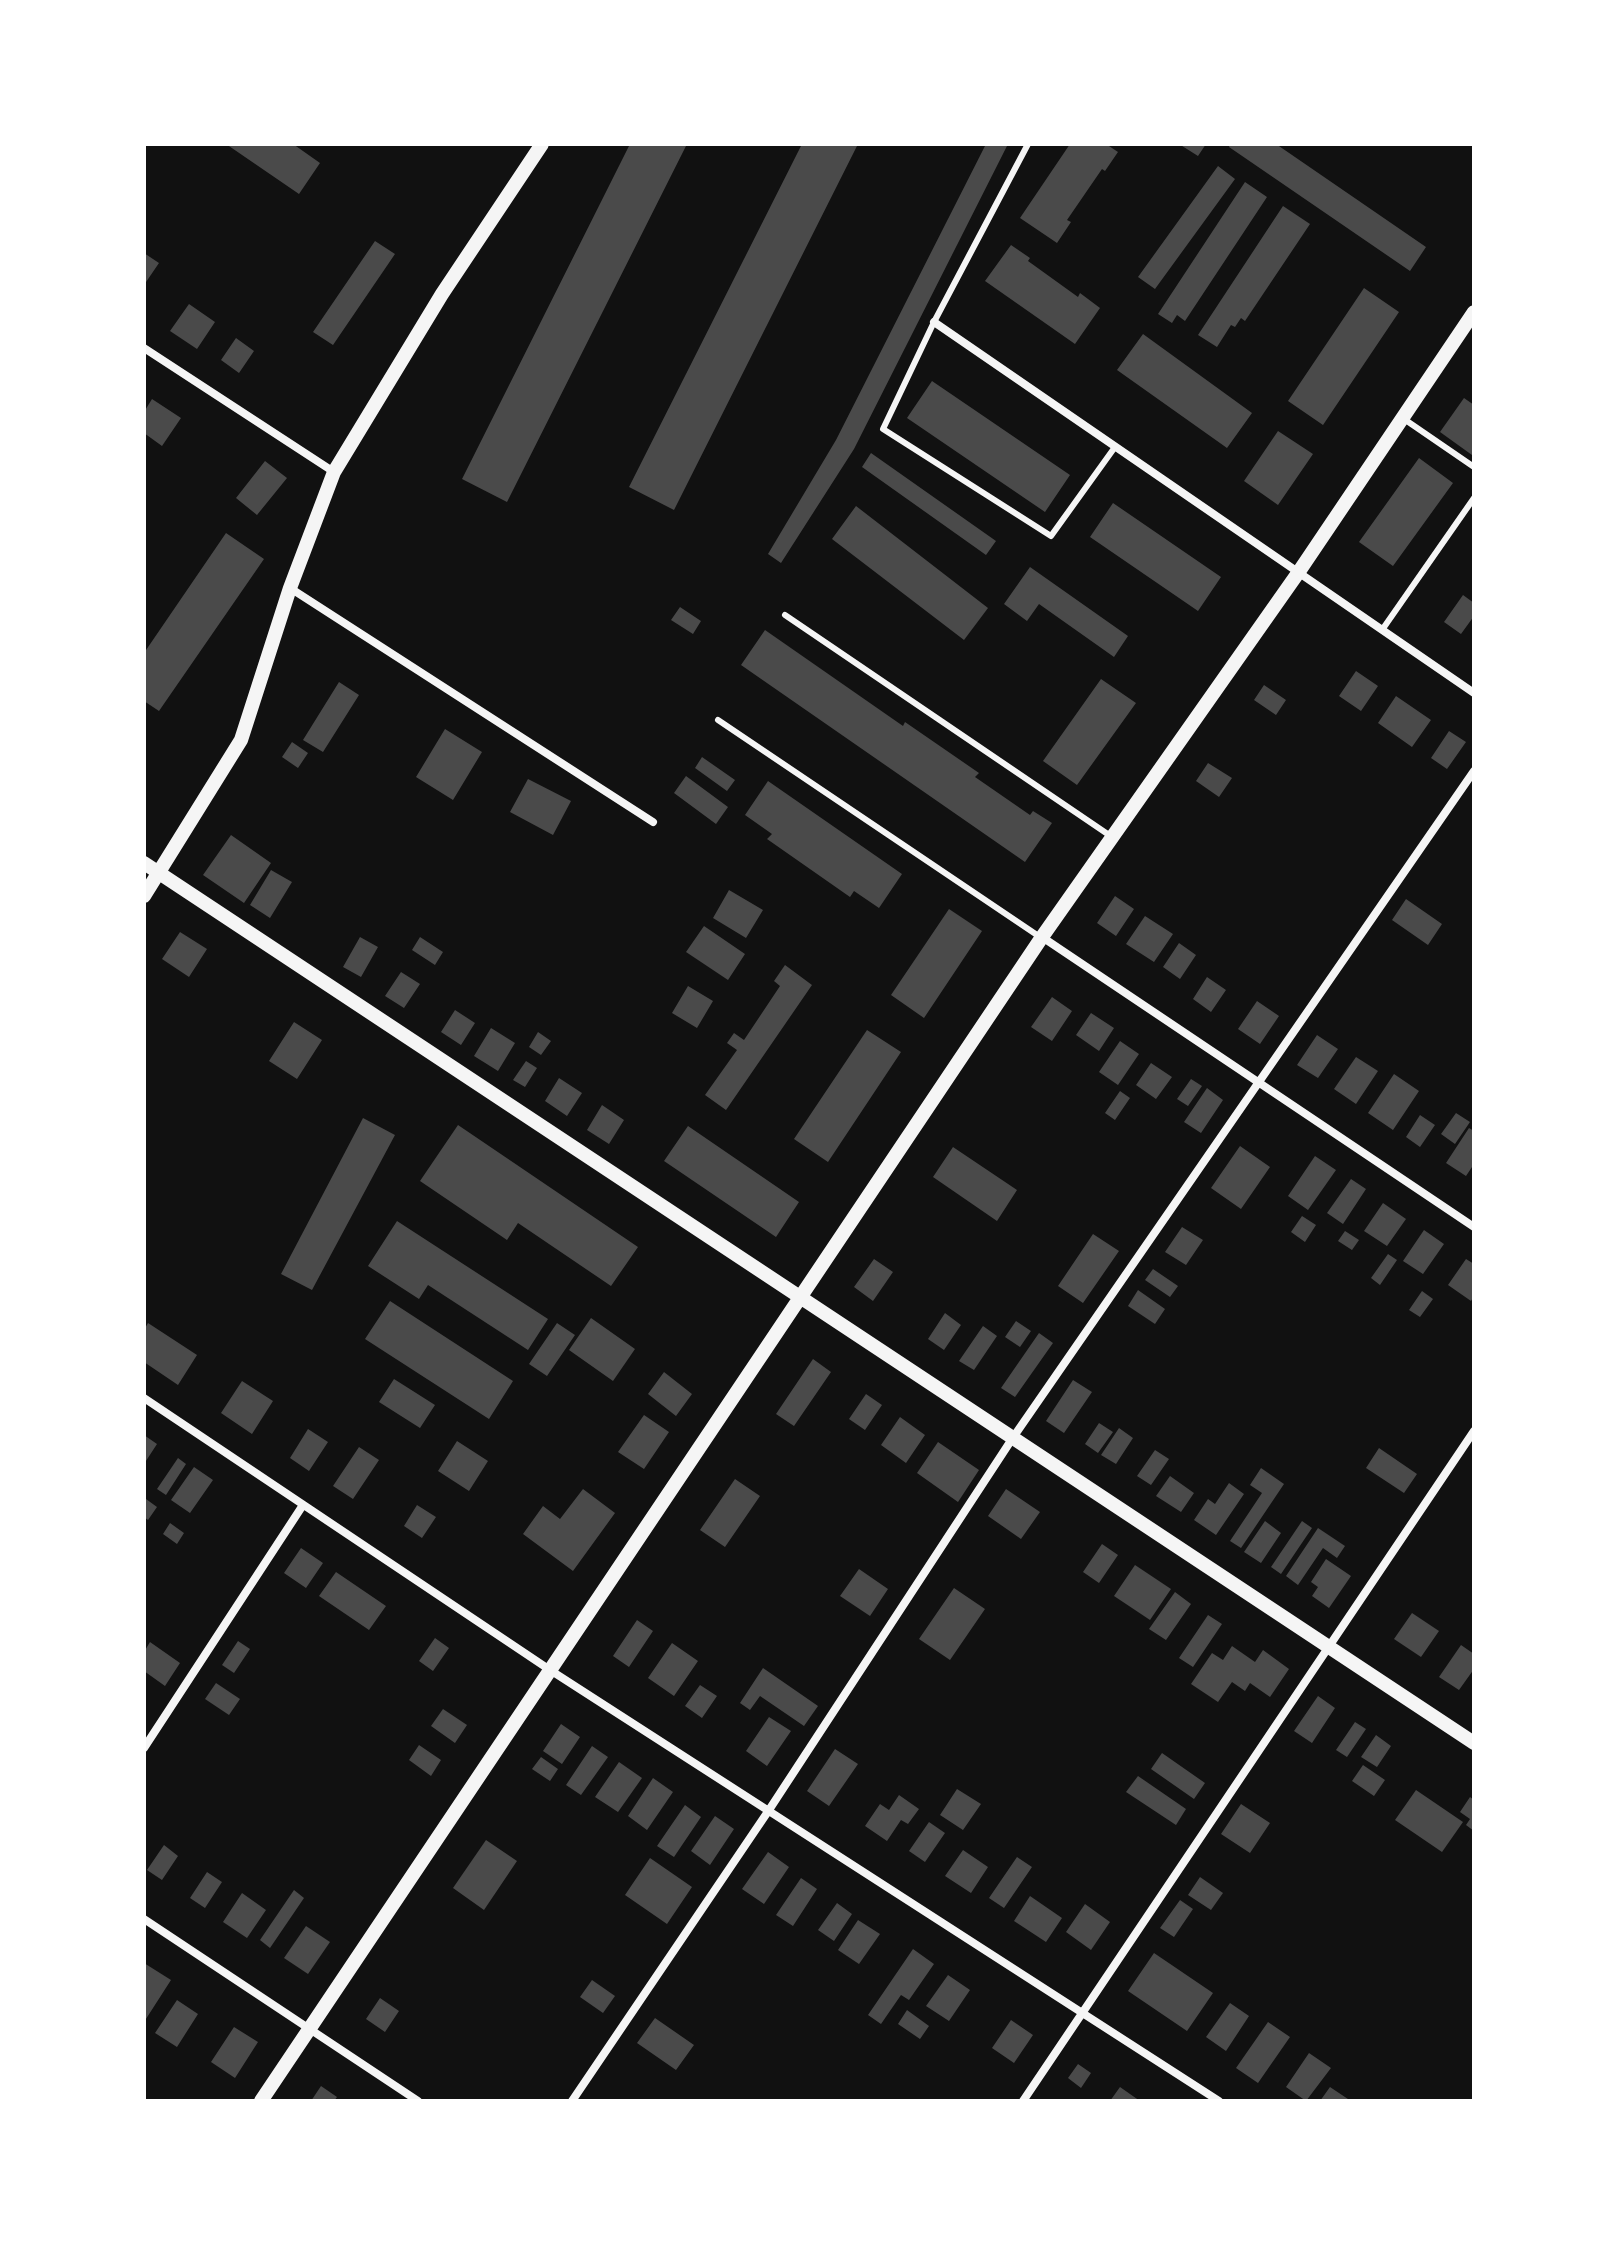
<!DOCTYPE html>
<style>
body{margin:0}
#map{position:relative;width:1618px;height:2245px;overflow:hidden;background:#111;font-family:Arial,sans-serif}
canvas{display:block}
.frame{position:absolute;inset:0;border:146px solid #fff;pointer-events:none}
</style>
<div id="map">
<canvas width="1618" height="2245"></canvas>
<div class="frame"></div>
</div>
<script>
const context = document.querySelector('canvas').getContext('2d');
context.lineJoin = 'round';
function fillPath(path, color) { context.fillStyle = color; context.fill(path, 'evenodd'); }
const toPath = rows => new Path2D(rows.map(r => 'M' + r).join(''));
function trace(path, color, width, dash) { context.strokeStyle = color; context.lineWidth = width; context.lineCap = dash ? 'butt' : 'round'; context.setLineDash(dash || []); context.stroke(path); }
fillPath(toPath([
 [226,144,293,144,320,163,299,194],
 [630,144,687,144,507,502,462,479],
 [802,144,858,144,674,510,629,487],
 [986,144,1008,144,854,449,781,563,768,554,836,440],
 [1070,144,1106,144,1118,152,1105,171,1102,169,1067,220,1071,222,1057,243,1020,218],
 [1179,144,1206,144,1198,156],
 [1230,144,1276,144,1426,247,1410,271,1229,147],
 [1218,166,1235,179,1155,289,1138,277],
 [1245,182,1267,197,1185,321,1177,315,1172,323,1158,314],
 [1283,206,1310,224,1245,321,1241,318,1235,327,1231,325,1217,347,1198,335],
 [375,241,395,254,333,345,313,332],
 [1011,245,1030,258,1028,261,1078,297,1080,293,1100,308,1075,344,985,281],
 [144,253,159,263,144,285],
 [1364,288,1399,312,1323,425,1288,401],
 [189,304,215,322,197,349,170,331],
 [1143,334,1252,413,1227,448,1117,370],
 [236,338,254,351,239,373,221,360],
 [932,381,1070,475,1045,512,907,418],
 [1464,398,1474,405,1474,452,1472,455,1440,432],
 [152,399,181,418,162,446,144,433,144,412],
 [1278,431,1313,454,1278,505,1244,481],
 [871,453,996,541,986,555,862,467],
 [1419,458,1453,483,1393,566,1359,542],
 [265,461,287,478,257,515,236,498],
 [1113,503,1221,577,1198,611,1090,537],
 [856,506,988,608,964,640,832,539],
 [226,533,264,559,159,711,144,701,144,653],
 [1030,567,1128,636,1114,657,1039,604,1027,621,1004,604],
 [1463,595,1474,603,1474,616,1461,634,1444,622],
 [680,607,701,621,693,634,671,620],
 [765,630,903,726,905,722,979,773,975,777,1030,815,1033,811,1052,823,1025,862,741,665],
 [1356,671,1378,686,1361,711,1339,696],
 [1101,679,1136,703,1077,785,1043,761],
 [339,682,359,695,323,752,303,740],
 [1264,685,1286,700,1276,715,1254,700],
 [1396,696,1431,720,1412,747,1378,723],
 [445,729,482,752,453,800,416,777],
 [1449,731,1466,742,1447,769,1431,758],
 [292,742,308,753,298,768,282,757],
 [702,757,735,780,727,791,695,768],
 [1208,763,1232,778,1219,797,1196,781],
 [686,776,728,807,716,824,674,793],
 [528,779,571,801,553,835,510,812],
 [768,781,902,874,879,908,854,891,850,897,767,839,772,834,745,815],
 [231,835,271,863,244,903,203,875],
 [271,870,292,882,270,918,250,905],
 [729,890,763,910,746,938,713,918],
 [1115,896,1134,909,1116,936,1097,923],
 [1406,899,1442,924,1428,945,1392,920],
 [949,909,982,931,924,1018,891,995],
 [1145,916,1173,934,1154,962,1126,944],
 [704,926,745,954,728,980,686,952],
 [180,932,207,949,189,977,162,959],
 [360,937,378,947,361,977,343,967],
 [420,937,443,952,435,965,412,950],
 [1179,943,1196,955,1180,979,1163,967],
 [785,965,812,985,726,1110,705,1095,737,1050,727,1043,734,1033,744,1040,780,986,774,981],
 [401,972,420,984,404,1008,385,996],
 [1207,977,1226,990,1211,1012,1193,999],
 [688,986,713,1001,697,1028,672,1013],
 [1052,997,1072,1011,1052,1041,1031,1027],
 [1257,1001,1279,1016,1260,1044,1238,1029],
 [455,1010,475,1023,461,1045,441,1032],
 [1091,1013,1114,1028,1099,1051,1076,1035],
 [294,1022,322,1040,297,1079,269,1061],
 [491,1028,515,1043,498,1071,474,1056],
 [867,1030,901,1052,828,1162,794,1139],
 [538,1032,551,1041,541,1055,529,1047],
 [1317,1035,1338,1049,1318,1078,1297,1065],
 [1120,1041,1139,1054,1118,1085,1099,1072],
 [1356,1057,1378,1071,1356,1104,1334,1089],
 [526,1061,537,1068,525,1087,513,1080],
 [1151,1063,1172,1077,1156,1099,1136,1085],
 [1394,1074,1419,1091,1393,1130,1368,1113],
 [559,1078,582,1093,567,1116,545,1101],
 [1191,1079,1202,1086,1188,1106,1177,1099],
 [1207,1088,1223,1100,1201,1133,1184,1122],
 [1120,1091,1130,1098,1115,1120,1105,1113],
 [602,1105,624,1120,609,1144,587,1130],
 [1456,1113,1470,1122,1455,1144,1441,1134],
 [1420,1115,1435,1125,1420,1147,1406,1137],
 [363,1118,395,1135,312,1290,281,1274],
 [458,1125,638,1247,611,1286,518,1223,507,1240,420,1181],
 [688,1126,799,1202,776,1237,664,1161],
 [1469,1128,1474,1131,1474,1164,1466,1176,1446,1163],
 [1240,1146,1270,1167,1241,1209,1211,1188],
 [953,1147,1017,1190,997,1221,933,1177],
 [1315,1156,1336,1170,1308,1210,1288,1196],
 [1351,1179,1366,1189,1343,1224,1327,1213],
 [1383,1203,1406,1219,1387,1246,1364,1231],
 [1302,1216,1316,1225,1305,1242,1291,1232],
 [397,1221,548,1319,528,1350,428,1285,419,1299,368,1266],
 [1182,1227,1203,1240,1186,1265,1165,1252],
 [1424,1230,1444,1244,1423,1274,1403,1261],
 [1345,1231,1359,1240,1352,1250,1338,1241],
 [1093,1234,1119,1251,1083,1303,1058,1286],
 [1388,1254,1397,1260,1380,1285,1371,1278],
 [874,1259,893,1272,873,1301,854,1287],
 [1466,1259,1474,1264,1474,1296,1471,1301,1448,1285],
 [1153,1269,1178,1286,1170,1297,1145,1280],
 [1138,1290,1165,1309,1155,1324,1128,1306],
 [1422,1291,1433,1299,1420,1317,1409,1310],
 [390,1301,513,1381,489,1419,365,1339],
 [945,1313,961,1325,944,1350,928,1339],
 [591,1318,635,1349,613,1381,569,1350],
 [1016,1321,1031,1331,1020,1347,1005,1337],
 [148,1323,197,1355,178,1385,144,1362,144,1330],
 [557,1323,575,1335,547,1376,529,1364],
 [983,1326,997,1336,974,1370,959,1361],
 [1039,1333,1053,1343,1015,1397,1001,1388],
 [813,1359,831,1372,794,1426,776,1414],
 [664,1372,692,1394,676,1416,648,1394],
 [394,1379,435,1405,420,1428,379,1402],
 [1073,1380,1092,1392,1064,1433,1046,1421],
 [242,1381,273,1401,252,1434,221,1413],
 [866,1394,882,1405,865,1430,849,1419],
 [644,1415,669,1432,644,1469,618,1452],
 [900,1417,925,1435,906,1463,881,1445],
 [1099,1423,1113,1432,1098,1453,1085,1444],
 [1119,1428,1133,1438,1116,1464,1101,1455],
 [308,1429,328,1442,309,1471,290,1458],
 [144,1435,157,1444,144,1464],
 [457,1441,488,1461,469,1491,438,1471],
 [938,1442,979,1470,958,1502,917,1473],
 [359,1447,379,1460,353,1499,333,1486],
 [1379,1448,1417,1474,1404,1493,1366,1468],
 [1155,1450,1169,1459,1151,1485,1137,1476],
 [178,1458,186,1464,166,1495,157,1489],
 [194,1467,213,1480,190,1513,171,1500],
 [1261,1468,1284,1484,1241,1548,1230,1541,1262,1493,1250,1485],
 [1170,1476,1194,1493,1181,1512,1156,1496],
 [735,1479,760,1496,725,1547,700,1530],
 [1229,1483,1244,1494,1216,1535,1194,1520,1208,1499,1215,1504],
 [583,1489,615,1513,573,1571,523,1534,543,1506,560,1519],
 [1006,1489,1040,1512,1021,1539,988,1516],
 [146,1499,157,1507,148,1520,144,1517],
 [417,1505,436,1517,422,1538,404,1526],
 [1265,1521,1281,1533,1261,1563,1244,1552],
 [1302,1521,1312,1528,1281,1574,1271,1567],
 [170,1523,184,1533,177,1544,163,1534],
 [1318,1528,1345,1546,1337,1558,1323,1548,1298,1585,1286,1576],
 [1102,1544,1118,1555,1099,1583,1083,1572],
 [301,1548,323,1563,306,1588,284,1573],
 [1326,1559,1351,1576,1329,1608,1312,1596,1318,1587,1311,1582],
 [1135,1565,1171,1589,1150,1620,1114,1596],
 [859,1569,888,1589,870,1616,840,1596],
 [336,1572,386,1606,369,1630,319,1596],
 [954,1588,985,1609,950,1660,919,1639],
 [1175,1592,1191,1604,1166,1640,1149,1629],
 [1412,1613,1439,1631,1421,1657,1394,1639],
 [1208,1615,1222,1624,1193,1667,1179,1658],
 [637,1620,653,1631,629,1667,613,1656],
 [435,1638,449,1648,433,1671,419,1661],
 [238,1641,250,1649,234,1673,222,1665],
 [150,1642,180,1663,165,1686,144,1671,144,1652],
 [672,1643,698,1661,674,1696,648,1678],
 [1461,1645,1474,1654,1474,1669,1459,1690,1439,1677],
 [1232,1646,1255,1662,1263,1650,1289,1669,1270,1697,1250,1683,1245,1691,1232,1682,1218,1702,1191,1684,1212,1653,1223,1660],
 [763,1668,818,1706,804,1726,760,1696,750,1710,740,1703],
 [216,1683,240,1699,229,1715,205,1699],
 [700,1685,717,1696,702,1718,685,1706],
 [1318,1696,1335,1708,1312,1743,1294,1731],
 [443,1709,467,1725,455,1743,431,1726],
 [769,1717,791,1731,767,1766,746,1751],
 [1355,1722,1366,1729,1347,1757,1336,1750],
 [561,1724,580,1737,562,1764,543,1751],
 [1376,1735,1391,1746,1377,1767,1361,1757],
 [419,1745,441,1760,431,1776,409,1760],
 [592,1746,608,1757,581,1795,566,1785],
 [835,1749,858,1764,829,1806,807,1791],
 [1162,1753,1205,1783,1194,1799,1151,1769],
 [541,1757,558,1769,550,1781,532,1769],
 [619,1762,642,1778,618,1812,595,1797],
 [1363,1765,1385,1780,1374,1796,1352,1781],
 [1138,1776,1186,1809,1176,1825,1126,1792],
 [653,1778,673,1792,647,1830,628,1816],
 [957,1789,981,1804,963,1830,940,1815],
 [1416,1790,1463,1822,1442,1852,1395,1820],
 [899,1795,919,1809,908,1824,901,1820,887,1841,865,1826,880,1804,889,1810],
 [1470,1797,1474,1800,1474,1831,1466,1825,1470,1819,1460,1812],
 [1241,1804,1270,1823,1250,1853,1221,1834],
 [685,1805,701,1817,674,1857,657,1846],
 [715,1816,734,1829,710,1865,691,1851],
 [929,1822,945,1833,925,1862,909,1851],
 [486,1840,517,1861,484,1910,453,1888],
 [164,1845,178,1856,162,1880,147,1870],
 [963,1850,988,1867,971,1893,945,1876],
 [768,1852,789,1867,764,1904,742,1889],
 [1017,1857,1032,1867,1004,1908,989,1898],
 [650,1858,692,1887,667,1924,625,1895],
 [207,1872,222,1882,205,1908,190,1898],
 [1200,1877,1223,1893,1211,1910,1188,1895],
 [801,1878,817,1889,793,1926,776,1915],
 [294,1890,304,1898,270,1948,260,1940],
 [242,1893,266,1910,247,1938,223,1922],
 [1030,1896,1062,1918,1046,1942,1014,1921],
 [1180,1900,1193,1909,1174,1937,1160,1928],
 [837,1903,852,1914,834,1941,818,1930],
 [1085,1904,1110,1922,1091,1950,1066,1932],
 [858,1920,880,1934,859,1964,838,1950],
 [306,1926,330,1942,308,1974,284,1958],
 [913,1949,934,1964,909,2000,901,1995,881,2024,868,2015],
 [1154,1953,1213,1993,1187,2031,1128,1991],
 [144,1963,171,1980,144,2022],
 [948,1975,970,1990,949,2021,926,2006],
 [592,1980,615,1996,603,2013,580,1997],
 [380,1998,399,2011,385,2032,366,2019],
 [177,2000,198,2014,177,2047,155,2033],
 [1230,2003,1249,2016,1226,2051,1206,2037],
 [907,2010,929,2026,920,2039,898,2024],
 [655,2018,694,2045,676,2070,637,2043],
 [1011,2020,1033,2035,1014,2063,992,2048],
 [1268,2022,1290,2037,1258,2083,1236,2068],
 [234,2027,258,2042,235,2078,211,2062],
 [1309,2053,1331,2068,1306,2101,1286,2087],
 [1078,2064,1091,2073,1081,2088,1068,2078],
 [321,2086,337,2097,334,2101,311,2101],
 [1120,2087,1140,2101,1110,2101],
 [1330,2087,1351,2101,1320,2101]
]), '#4a4a4a');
trace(toPath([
 [1028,144,934,322,883,429,1051,536,1115,447],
 [1404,419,1474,467],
 [785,615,1112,837],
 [1382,630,1474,498],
 [718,720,1040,937]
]), '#f5f5f5', 6);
trace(toPath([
 [934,322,1474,693],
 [144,348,334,472],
 [290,588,653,822],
 [1042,937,1474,1227],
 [144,1398,550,1670,1219,2101],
 [144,1748,303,1505],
 [144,1919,418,2101],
 [572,2101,769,1810,1012,1439,1474,771],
 [1023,2101,1474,1431]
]), '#f5f5f5', 8);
trace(toPath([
 [144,863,1474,1743],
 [144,896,241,740,290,588,334,472,442,294,542,144],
 [261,2101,1042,937,1298,573,1474,312]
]), '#f5f5f5', 14);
</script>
